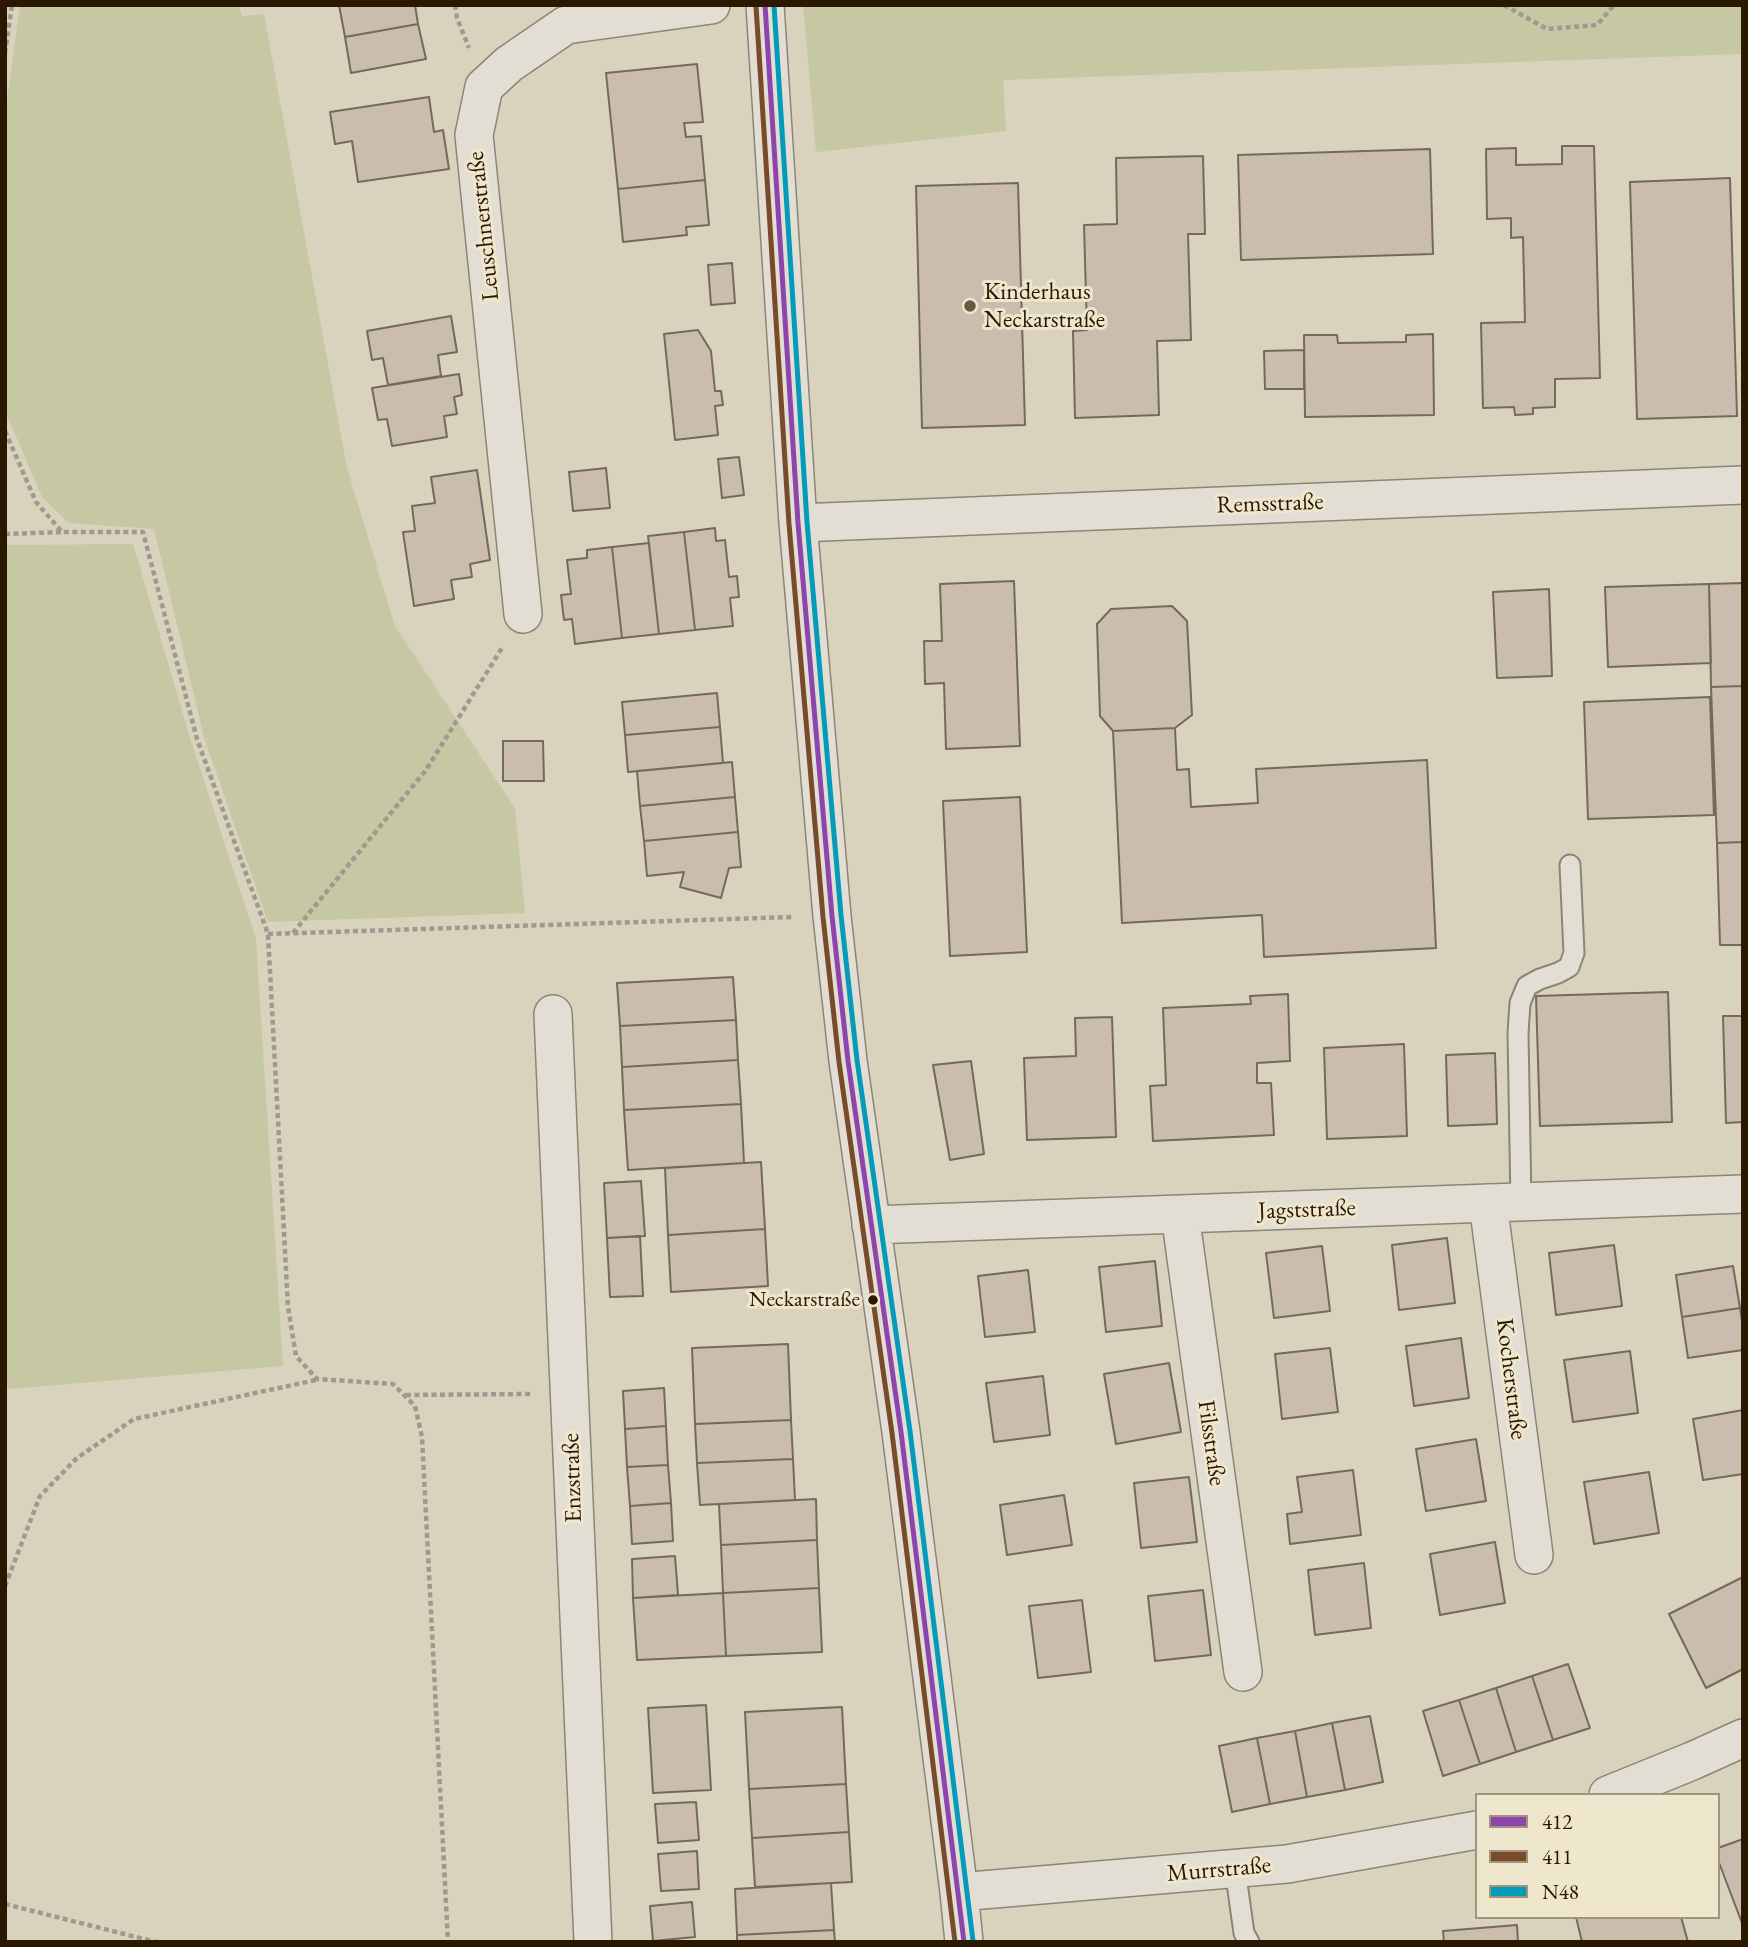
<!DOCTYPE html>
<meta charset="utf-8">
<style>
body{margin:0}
#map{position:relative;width:1748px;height:1947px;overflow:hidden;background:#d9d3be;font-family:"EB Garamond",serif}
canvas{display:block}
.frame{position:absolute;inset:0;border:7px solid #2b1800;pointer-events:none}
.legend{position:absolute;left:1475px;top:1793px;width:245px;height:126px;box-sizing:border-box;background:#eee6cd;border:2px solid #a0947b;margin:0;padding:9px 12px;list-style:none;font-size:21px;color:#2b1800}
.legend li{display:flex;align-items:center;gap:14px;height:35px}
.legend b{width:35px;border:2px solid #a0947b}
</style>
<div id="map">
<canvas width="1748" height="1947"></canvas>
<div class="frame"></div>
<ul class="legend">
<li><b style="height:9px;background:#8e44ad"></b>412</li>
<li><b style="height:9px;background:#7a4b2a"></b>411</li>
<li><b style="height:9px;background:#049ab9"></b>N48</li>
</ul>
</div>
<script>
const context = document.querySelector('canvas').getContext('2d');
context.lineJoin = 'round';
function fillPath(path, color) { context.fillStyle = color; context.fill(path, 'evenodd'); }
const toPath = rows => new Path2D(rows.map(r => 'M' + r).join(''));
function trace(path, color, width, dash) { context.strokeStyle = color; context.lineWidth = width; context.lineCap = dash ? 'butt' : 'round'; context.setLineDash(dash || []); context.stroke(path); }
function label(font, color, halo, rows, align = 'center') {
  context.font = font + ' "EB Garamond",serif'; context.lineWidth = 6; context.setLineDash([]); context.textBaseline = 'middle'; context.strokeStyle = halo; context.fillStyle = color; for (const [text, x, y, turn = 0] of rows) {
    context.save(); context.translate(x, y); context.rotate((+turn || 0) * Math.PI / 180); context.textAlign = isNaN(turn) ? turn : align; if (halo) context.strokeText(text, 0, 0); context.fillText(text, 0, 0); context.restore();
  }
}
fillPath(toPath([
 [20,5,239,5,242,16,264,14,347,468,395,626,515,808,525,913,268,922,204,737,154,529,69,523,42,497,5,411,5,116],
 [803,5,1743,5,1743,54,1003,80,1006,131,816,152],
 [133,544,190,738,256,939,283,1366,10,1389,5,1385,5,545]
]), '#c5c8a2');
const building = toPath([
 [339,5,415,5,418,24,345,37,339,5],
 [418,24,426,59,351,73,345,37,418,24],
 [697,64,703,122,684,123,686,137,701,136,705,180,618,189,606,73,697,64],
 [429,97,434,132,443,130,449,169,358,182,352,141,335,144,330,112,429,97],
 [1562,146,1594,146,1600,378,1555,379,1555,407,1533,408,1533,414,1515,415,1514,407,1483,408,1481,323,1525,322,1523,237,1511,238,1511,218,1487,219,1486,149,1516,148,1516,165,1562,164,1562,146],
 [1430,149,1433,254,1241,260,1238,155,1430,149],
 [1203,156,1205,234,1188,234,1191,340,1157,341,1159,415,1075,418,1073,331,1087,330,1084,225,1117,224,1116,158,1203,156],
 [1730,178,1737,416,1637,419,1630,182,1730,178],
 [705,180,709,225,686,227,687,235,623,242,618,189,705,180],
 [1018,183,1025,425,922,428,916,186,1018,183],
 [732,263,735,303,711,305,708,265,732,263],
 [451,316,457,352,438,355,441,376,388,385,383,358,372,360,367,331,451,316],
 [698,330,711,351,715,391,721,391,723,405,715,406,718,435,675,440,664,334,698,330],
 [1433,334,1434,415,1305,417,1304,335,1337,335,1338,343,1406,342,1406,335,1433,334],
 [1304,350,1304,389,1265,389,1264,351,1304,350],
 [459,374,462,395,454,397,457,414,444,416,447,437,392,446,387,419,378,420,372,388,459,374],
 [739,457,744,495,722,498,718,459,739,457],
 [606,468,610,508,573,511,569,472,606,468],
 [477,470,490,560,470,564,472,577,451,580,454,599,414,606,403,532,415,531,412,506,435,503,431,477,477,470],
 [715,528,716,541,725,540,729,577,737,576,739,597,730,598,733,626,695,630,684,532,715,528],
 [684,532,695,630,659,634,648,536,684,532],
 [649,543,659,634,622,638,612,547,649,543],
 [612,547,622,638,575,644,572,619,564,620,561,595,571,594,567,560,587,558,587,550,612,547],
 [1014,581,1020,746,946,749,944,683,925,684,924,641,942,641,940,584,1014,581],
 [1743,583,1743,686,1711,687,1709,584,1743,583],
 [1709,584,1711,663,1608,667,1605,587,1709,584],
 [1549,589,1552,676,1497,678,1493,592,1549,589],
 [1172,606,1187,621,1192,715,1175,728,1113,731,1100,716,1097,624,1111,609,1172,606],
 [1743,686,1743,842,1717,843,1711,687,1743,686],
 [717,693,720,727,625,735,622,702,717,693],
 [1710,697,1714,815,1588,819,1584,702,1710,697],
 [720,727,723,763,628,772,625,735,720,727],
 [1175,728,1177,770,1189,769,1191,807,1258,803,1256,769,1427,760,1436,948,1264,957,1262,915,1122,923,1113,731,1175,728],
 [503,741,543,741,544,781,503,781,503,741],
 [732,762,735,797,640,806,637,771,732,762],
 [735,797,738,832,644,841,640,806,735,797],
 [1020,797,1027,952,950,956,943,801,1020,797],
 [738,832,741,867,729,868,721,898,680,887,684,872,647,876,644,841,738,832],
 [1743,842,1743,945,1720,945,1717,843,1743,842],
 [733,977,736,1020,620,1026,617,983,733,977],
 [1668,992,1672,1122,1540,1126,1536,996,1668,992],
 [1288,994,1290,1061,1257,1063,1257,1083,1271,1083,1274,1135,1153,1141,1150,1086,1166,1085,1163,1008,1251,1004,1250,996,1288,994],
 [1723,1016,1743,1016,1743,1122,1726,1123,1723,1016],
 [1112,1017,1116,1137,1027,1140,1024,1058,1076,1056,1075,1018,1112,1017],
 [736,1020,738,1060,622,1067,620,1026,736,1020],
 [1404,1044,1407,1136,1327,1139,1324,1048,1404,1044],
 [1495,1053,1497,1124,1448,1126,1446,1055,1495,1053],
 [738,1060,741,1104,624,1110,622,1067,738,1060],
 [971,1061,984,1154,950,1160,933,1065,971,1061],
 [741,1104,744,1163,628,1170,624,1110,741,1104],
 [761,1162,765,1229,668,1235,665,1168,761,1162],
 [641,1181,645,1236,607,1238,604,1183,641,1181],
 [765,1229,768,1286,671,1292,668,1235,765,1229],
 [640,1236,643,1296,610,1297,607,1238,640,1236],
 [1447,1238,1455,1303,1399,1310,1392,1245,1447,1238],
 [1614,1245,1622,1306,1556,1315,1549,1253,1614,1245],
 [1322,1246,1330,1311,1274,1318,1266,1253,1322,1246],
 [1155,1261,1162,1326,1106,1332,1099,1267,1155,1261],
 [1733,1266,1740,1308,1682,1317,1676,1275,1733,1266],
 [1028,1270,1035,1332,985,1337,978,1276,1028,1270],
 [1740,1308,1743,1327,1743,1350,1688,1358,1682,1317,1740,1308],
 [1461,1338,1469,1398,1414,1406,1406,1346,1461,1338],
 [788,1344,791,1420,695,1424,692,1348,788,1344],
 [1330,1348,1338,1412,1282,1419,1275,1354,1330,1348],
 [1630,1351,1638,1413,1573,1422,1564,1360,1630,1351],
 [1169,1363,1181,1432,1116,1444,1104,1374,1169,1363],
 [1043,1376,1050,1435,994,1442,986,1383,1043,1376],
 [664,1388,666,1426,625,1429,623,1391,664,1388],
 [1743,1410,1743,1474,1703,1480,1693,1419,1743,1410],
 [791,1420,793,1459,697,1463,695,1424,791,1420],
 [666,1426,668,1465,627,1467,625,1429,666,1426],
 [1476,1439,1486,1501,1426,1511,1416,1449,1476,1439],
 [793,1459,795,1500,700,1505,697,1463,793,1459],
 [668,1465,671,1503,630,1506,627,1467,668,1465],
 [1353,1470,1361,1535,1290,1544,1287,1514,1302,1512,1297,1477,1353,1470],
 [1649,1472,1659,1533,1594,1544,1584,1482,1649,1472],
 [1189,1477,1197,1542,1141,1548,1134,1483,1189,1477],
 [1064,1495,1072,1545,1007,1555,1000,1505,1064,1495],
 [816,1499,817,1540,721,1545,719,1504,816,1499],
 [671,1503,673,1541,632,1544,630,1506,671,1503],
 [817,1540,819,1588,723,1593,721,1545,817,1540],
 [1495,1542,1505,1603,1440,1615,1430,1554,1495,1542],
 [675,1556,678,1595,633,1598,632,1559,675,1556],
 [1364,1563,1371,1628,1315,1635,1308,1570,1364,1563],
 [1743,1577,1743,1669,1706,1688,1669,1614,1743,1577],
 [819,1588,822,1652,726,1656,723,1593,819,1588],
 [1203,1590,1211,1655,1155,1661,1148,1596,1203,1590],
 [723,1593,726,1656,637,1660,633,1598,723,1593],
 [1082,1600,1091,1672,1038,1678,1029,1606,1082,1600],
 [1568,1664,1590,1728,1553,1740,1532,1676,1568,1664],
 [1532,1676,1553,1740,1516,1752,1496,1688,1532,1676],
 [1496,1688,1516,1752,1480,1764,1459,1700,1496,1688],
 [1459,1700,1480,1764,1443,1776,1423,1711,1459,1700],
 [706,1705,711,1790,653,1793,648,1708,706,1705],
 [842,1707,846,1784,749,1789,745,1712,842,1707],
 [1370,1716,1383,1782,1345,1790,1332,1723,1370,1716],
 [1332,1723,1345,1790,1307,1797,1295,1731,1332,1723],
 [1295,1731,1307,1797,1270,1804,1257,1738,1295,1731],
 [1257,1738,1270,1804,1232,1812,1219,1746,1257,1738],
 [846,1784,849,1832,752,1838,749,1789,846,1784],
 [696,1802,699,1840,658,1843,655,1804,696,1802],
 [849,1832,852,1882,755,1887,752,1838,849,1832],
 [1743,1839,1743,1922,1742,1923,1718,1860,1718,1848,1743,1839],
 [697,1851,699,1889,661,1891,658,1854,697,1851],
 [831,1883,834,1930,737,1935,735,1889,831,1883],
 [692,1902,695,1937,653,1941,650,1906,692,1902],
 [1576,1917,1681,1917,1688,1942,1582,1942,1576,1917],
 [1517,1925,1518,1942,1444,1942,1443,1931,1517,1925],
 [834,1930,835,1942,737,1942,737,1935,834,1930]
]);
fillPath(building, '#cabdae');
trace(building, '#726b5d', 2);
const lane = toPath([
 [1521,1202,1518,1033,1520,1003,1527,986,1540,979,1558,973,1569,967,1574,953,1570,865],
 [1235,1869,1244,1933,1249,1942]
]);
const street = toPath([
 [765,5,798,523,832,916,848,1061,901,1432,959,1892,964,1942],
 [798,523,1743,485],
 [523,614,474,135,484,87,509,64,566,25,711,5],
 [553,1014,593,1942],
 [1488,1203,1534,1555],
 [1180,1214,1243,1672],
 [871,1225,1743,1194],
 [1608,1795,1692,1761,1743,1738],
 [959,1892,1287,1864,1477,1830]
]);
trace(lane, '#8b8576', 23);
trace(street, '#8b8576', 40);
trace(toPath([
 [455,5,457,18,469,48],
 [1504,5,1547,29,1597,25,1614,5],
 [5,53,12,5],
 [5,431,36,502,62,532,143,532,197,739,268,934,288,1307,296,1356,317,1379,393,1384,415,1406,422,1437,448,1942],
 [5,534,62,532],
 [293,933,426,770,502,648],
 [268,934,792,917],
 [406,1395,530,1394],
 [5,1586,40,1496,77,1458,134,1419,316,1380],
 [5,1904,156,1942]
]), '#9e9a8f', 4.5, [5, 3.5]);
trace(lane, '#e2ded4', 19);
trace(street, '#e2ded4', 37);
trace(toPath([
 [765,5,798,523,832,916,848,1061,901,1432,964,1942]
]), '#8e44ad', 5);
trace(toPath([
 [756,6,789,524,823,917,839,1062,892,1433,955,1942]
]), '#7a4b2a', 5);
trace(toPath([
 [774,5,807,522,841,915,857,1060,910,1431,973,1941]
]), '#049ab9', 5);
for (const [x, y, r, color] of [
 [970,306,7,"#685942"],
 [873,1300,6,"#2b1800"]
]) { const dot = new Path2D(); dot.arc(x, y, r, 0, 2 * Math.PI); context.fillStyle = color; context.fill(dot); trace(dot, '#eee6cd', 2.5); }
label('22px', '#2b1800', '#eee6cd', [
 ["Neckarstraße",860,1300]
], 'right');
label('24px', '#2b1800', '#eee6cd', [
 ["Leuschnerstraße",484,226,-96],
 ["Remsstraße",1270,504,-2],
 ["Jagststraße",1307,1210,-2],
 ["Kocherstraße",1511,1379,83],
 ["Filsstraße",1211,1443,82],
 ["Enzstraße",573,1478,-92],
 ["Murrstraße",1219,1870,-5]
]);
label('24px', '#2b1800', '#eee6cd', [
 ["Kinderhaus",984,292],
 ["Neckarstraße",984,320]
], 'left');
</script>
